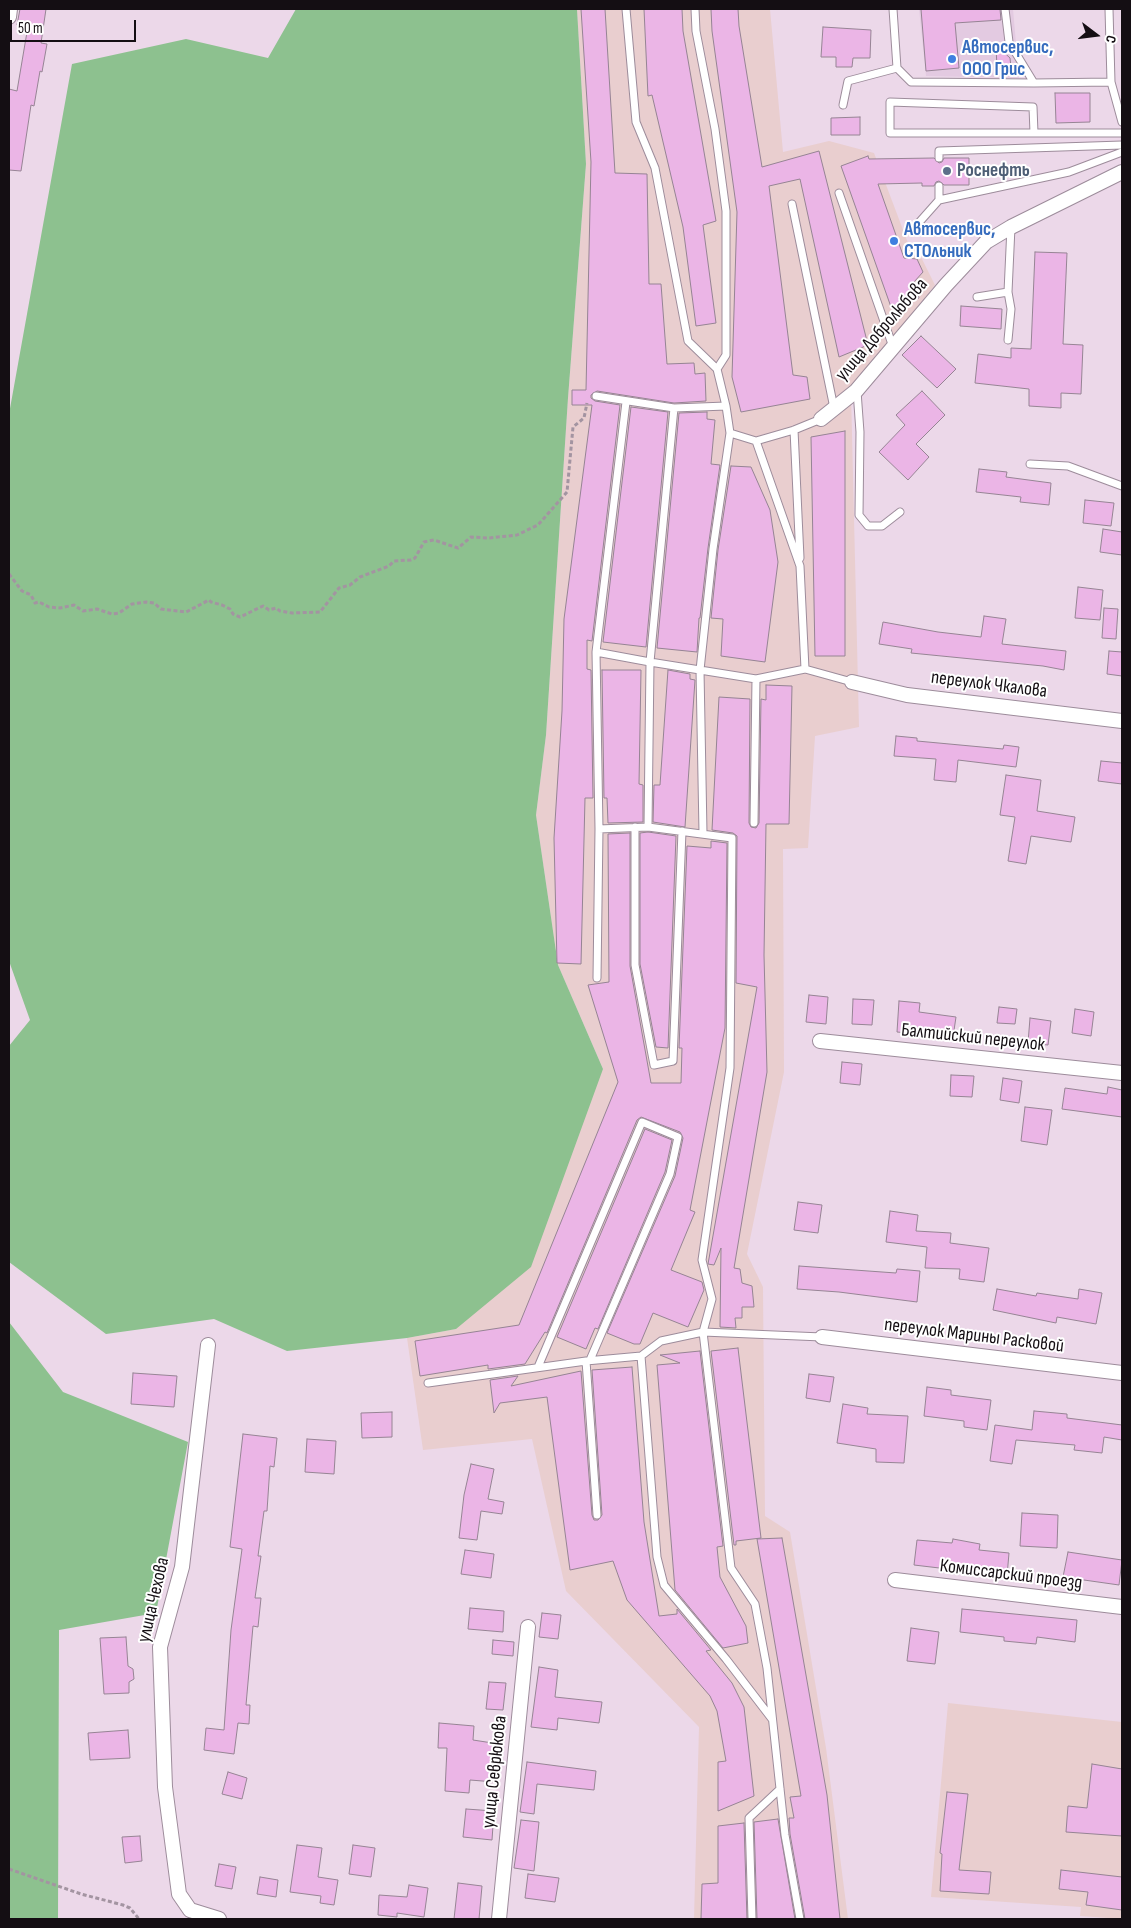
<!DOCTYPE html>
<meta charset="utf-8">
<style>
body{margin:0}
#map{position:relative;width:1131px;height:1928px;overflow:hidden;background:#ecd8e9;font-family:"Sofia Sans Condensed",sans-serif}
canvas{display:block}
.frame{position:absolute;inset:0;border:10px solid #140e13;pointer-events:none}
.north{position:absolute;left:1071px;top:10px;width:50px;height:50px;-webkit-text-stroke:4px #fff;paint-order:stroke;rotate:105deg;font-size:14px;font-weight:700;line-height:20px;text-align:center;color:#140e13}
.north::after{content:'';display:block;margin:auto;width:18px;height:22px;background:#140e13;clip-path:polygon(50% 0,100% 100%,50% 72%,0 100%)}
.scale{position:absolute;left:10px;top:20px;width:126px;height:22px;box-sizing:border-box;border:2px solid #140e13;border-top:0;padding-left:6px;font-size:15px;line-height:18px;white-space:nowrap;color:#140e13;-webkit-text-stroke:4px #fff;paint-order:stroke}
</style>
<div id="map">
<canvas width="1131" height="1928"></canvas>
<div class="frame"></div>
<div class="north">С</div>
<div class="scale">50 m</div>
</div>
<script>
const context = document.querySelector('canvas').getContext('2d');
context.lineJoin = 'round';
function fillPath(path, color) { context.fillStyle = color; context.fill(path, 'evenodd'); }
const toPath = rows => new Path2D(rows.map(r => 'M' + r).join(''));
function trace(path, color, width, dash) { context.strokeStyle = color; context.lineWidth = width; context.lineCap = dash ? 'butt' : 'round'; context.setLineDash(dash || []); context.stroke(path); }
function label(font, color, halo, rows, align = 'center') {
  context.font = font + ' "Sofia Sans Condensed",sans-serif'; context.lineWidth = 4; context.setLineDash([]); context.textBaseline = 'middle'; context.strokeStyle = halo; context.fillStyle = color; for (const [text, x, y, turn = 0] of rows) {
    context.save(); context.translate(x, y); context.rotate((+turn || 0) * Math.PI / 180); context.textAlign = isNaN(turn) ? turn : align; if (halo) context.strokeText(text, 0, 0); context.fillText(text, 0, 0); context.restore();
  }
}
fillPath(toPath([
 [919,9,1013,9,1019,78,926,76]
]), '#e3cae1');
fillPath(toPath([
 [577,9,770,9,783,152,829,141,874,153,911,251,920,255,935,285,851,392,859,727,815,736,808,848,783,849,784,1072,747,1254,763,1287,765,1516,790,1532,826,1748,848,1919,694,1919,699,1727,566,1591,532,1439,423,1450,407,1338,456,1329,603,1069,558,965,536,815,546,735,568,398,586,164],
 [948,1703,1122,1722,1122,1919,1080,1916,1081,1907,931,1897]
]), '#e9cecf');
fillPath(toPath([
 [296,9,577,9,586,164,568,398,546,735,536,815,558,965,603,1069,531,1267,456,1329,407,1338,287,1351,214,1319,106,1334,9,1262,9,1046,30,1020,9,961,9,414,72,64,186,39,268,58],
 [9,1322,63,1392,188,1442,156,1613,59,1630,58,1919,9,1919]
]), '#8dc18f');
const building = toPath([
 [20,9,46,9,41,43,47,44,42,72,40,71,34,106,31,105,21,171,9,170,9,89,17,91,28,26,17,25,20,9],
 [581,9,605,9,615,173,647,174,649,284,661,284,667,364,694,363,695,374,705,373,706,401,674,403,597,391,591,395,591,398,595,401,620,405,592,641,587,640,587,669,591,670,593,798,585,798,581,964,557,963,554,838,562,711,564,619,592,405,572,405,572,390,586,390,591,162,581,9],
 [644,9,682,9,683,31,716,221,703,225,716,323,696,326,683,227,652,95,648,96,644,9],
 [711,9,738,9,739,26,762,167,819,151,868,345,839,357,800,179,769,186,793,375,807,377,810,399,741,412,732,377,737,212,712,31,711,9],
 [921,9,1000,9,1001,20,955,23,959,68,926,71,921,9],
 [823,27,871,30,870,58,853,58,852,67,836,67,836,57,821,57,823,27],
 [996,45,1010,58,1011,68,997,69,996,45],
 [1055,93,1090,93,1090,122,1056,123,1055,93],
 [860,117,860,135,831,135,831,118,860,117],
 [868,156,869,159,934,158,939,163,942,162,944,158,969,158,969,185,944,185,939,181,936,182,934,186,922,186,922,183,878,184,904,258,917,259,923,272,914,282,919,298,891,307,841,166,868,156],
 [1035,252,1067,253,1063,344,1083,345,1081,394,1061,393,1061,408,1029,406,1029,389,975,383,978,354,1011,358,1011,348,1031,349,1035,252],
 [961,306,1002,309,1001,329,960,326,961,306],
 [921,336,956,369,937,388,902,355,921,336],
 [922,391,945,415,916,444,929,457,908,480,879,452,905,425,896,415,922,391],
 [631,407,668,412,646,647,603,642,631,407],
 [707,412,707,419,715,420,711,464,720,465,708,548,700,618,699,618,697,652,657,648,679,413,707,412],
 [845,431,845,656,815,656,811,437,845,431],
 [731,466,751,467,770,510,778,562,765,662,721,656,723,619,711,618,718,550,731,466],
 [979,469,1007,472,1006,477,1051,483,1049,505,1020,502,1021,497,976,492,979,469],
 [1085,500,1114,503,1111,526,1083,523,1085,500],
 [1103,529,1122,532,1122,555,1100,552,1103,529],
 [1078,587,1103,590,1100,620,1075,618,1078,587],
 [1104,608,1118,609,1116,639,1102,638,1104,608],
 [984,616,1006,619,1002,644,1066,651,1064,670,1043,666,911,653,912,649,879,644,883,622,938,632,981,637,984,616],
 [1109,651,1122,652,1122,676,1107,674,1109,651],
 [602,670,641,670,639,784,643,785,643,822,608,823,607,798,604,798,602,670],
 [668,670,690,674,690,679,695,680,685,827,653,822,654,785,660,785,668,670],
 [766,685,792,686,789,824,766,824,764,955,767,1072,734,1268,740,1269,742,1283,752,1286,754,1307,742,1307,742,1318,735,1318,736,1328,720,1327,721,1248,714,1265,708,1264,757,987,736,983,737,836,733,833,712,830,719,697,750,699,749,823,751,827,756,828,759,823,761,699,766,700,766,685],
 [896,736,917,738,917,741,1003,749,1004,745,1019,747,1016,767,958,760,956,782,934,780,936,759,894,756,896,736],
 [1101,761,1122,763,1122,784,1098,781,1101,761],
 [1006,775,1041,780,1037,811,1075,817,1071,842,1031,836,1026,864,1008,861,1015,817,1000,815,1006,775],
 [648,832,676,836,668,1048,656,1047,640,964,640,833,648,832],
 [630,833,630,966,651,1083,681,1083,682,1048,679,1048,687,846,711,848,711,841,727,843,725,1028,690,1210,695,1212,671,1270,702,1282,704,1290,688,1327,653,1313,640,1344,634,1344,607,1333,675,1176,683,1138,680,1132,641,1117,637,1120,547,1333,545,1332,525,1364,488,1369,488,1365,420,1376,415,1341,519,1325,618,1082,588,985,609,982,608,834,630,833],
 [809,995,828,997,826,1024,806,1022,809,995],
 [853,999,874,1000,872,1025,852,1024,853,999],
 [899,1001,920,1003,919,1012,956,1017,953,1037,897,1032,899,1001],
 [999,1007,1017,1009,1015,1024,997,1023,999,1007],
 [1075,1009,1094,1012,1091,1036,1072,1033,1075,1009],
 [1030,1018,1051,1021,1048,1045,1028,1043,1030,1018],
 [842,1062,862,1064,860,1085,840,1083,842,1062],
 [951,1075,974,1076,972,1097,950,1096,951,1075],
 [1003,1078,1022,1081,1019,1103,1000,1100,1003,1078],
 [1108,1087,1122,1090,1122,1117,1062,1109,1065,1088,1107,1094,1108,1087],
 [1025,1107,1052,1110,1047,1145,1021,1141,1025,1107],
 [645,1129,672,1140,665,1172,598,1329,595,1328,586,1349,557,1337,645,1129],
 [798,1202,822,1205,818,1233,794,1230,798,1202],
 [890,1211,918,1215,916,1231,951,1233,950,1243,989,1248,984,1282,959,1279,960,1269,925,1268,927,1247,886,1242,890,1211],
 [799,1266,896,1273,897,1269,920,1271,917,1302,839,1292,797,1289,799,1266],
 [997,1289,1036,1296,1037,1293,1078,1299,1079,1289,1102,1293,1096,1324,1057,1317,1056,1323,993,1310,997,1289],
 [738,1348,761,1538,736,1541,736,1545,734,1545,711,1351,738,1348],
 [700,1351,723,1546,717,1547,720,1577,746,1626,748,1643,723,1648,675,1590,657,1365,680,1363,660,1355,700,1351],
 [632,1367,644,1522,659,1616,677,1614,677,1609,711,1650,706,1651,732,1683,744,1707,754,1796,718,1811,718,1762,726,1761,717,1711,710,1696,627,1600,613,1561,570,1570,547,1397,500,1403,494,1413,490,1380,518,1376,511,1386,581,1371,592,1515,594,1520,598,1520,602,1515,592,1370,632,1367],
 [133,1373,177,1376,174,1407,131,1404,133,1373],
 [809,1374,834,1377,830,1402,806,1398,809,1374],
 [927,1387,951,1390,951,1395,991,1400,987,1430,964,1427,964,1421,924,1416,927,1387],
 [843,1404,868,1408,867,1414,908,1416,904,1463,876,1462,876,1449,837,1443,843,1404],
 [1034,1411,1067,1414,1067,1418,1122,1425,1122,1440,1104,1437,1102,1453,1074,1450,1075,1445,1016,1440,1012,1464,990,1461,995,1425,1032,1430,1034,1411],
 [392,1412,392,1437,362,1438,361,1413,392,1412],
 [243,1434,277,1438,274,1467,270,1466,267,1511,264,1511,258,1556,261,1556,255,1598,261,1598,258,1627,253,1626,246,1705,250,1705,249,1724,238,1723,234,1754,204,1750,206,1728,224,1730,231,1630,242,1549,230,1547,243,1434],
 [307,1439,336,1441,334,1474,305,1472,307,1439],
 [471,1464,494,1469,488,1499,504,1502,502,1514,481,1511,477,1540,459,1538,464,1495,471,1464],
 [1022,1513,1058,1515,1057,1548,1020,1546,1022,1513],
 [782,1538,827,1795,840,1919,805,1919,790,1834,789,1818,794,1818,790,1797,801,1796,757,1539,782,1538],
 [953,1539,980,1544,979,1550,1009,1553,1007,1576,914,1565,917,1540,952,1543,953,1539],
 [465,1550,494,1554,491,1578,461,1574,465,1550],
 [1068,1552,1122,1560,1119,1585,1063,1577,1068,1552],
 [470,1608,504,1611,503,1632,468,1629,470,1608],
 [962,1609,1077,1620,1075,1642,1037,1637,1036,1644,1004,1641,1004,1637,960,1632,962,1609],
 [542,1613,561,1615,558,1639,539,1637,542,1613],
 [911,1628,939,1632,935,1664,907,1661,911,1628],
 [126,1637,128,1666,133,1669,134,1679,129,1682,129,1693,104,1694,100,1638,126,1637],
 [493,1640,514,1642,513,1656,492,1654,493,1640],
 [539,1667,558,1670,555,1697,602,1702,599,1723,558,1718,557,1730,531,1727,539,1667],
 [489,1682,506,1683,503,1710,486,1709,489,1682],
 [439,1723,474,1726,473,1740,499,1744,495,1782,470,1780,469,1793,445,1791,447,1748,438,1748,439,1723],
 [128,1730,130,1758,90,1760,88,1733,128,1730],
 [527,1762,596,1771,594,1790,537,1784,534,1814,520,1812,527,1762],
 [1092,1764,1122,1769,1122,1836,1066,1832,1068,1806,1087,1808,1092,1764],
 [228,1772,247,1778,242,1799,222,1794,228,1772],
 [947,1792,968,1794,959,1870,991,1872,989,1894,940,1891,942,1854,940,1853,947,1792],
 [466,1809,494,1811,492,1840,463,1837,466,1809],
 [778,1819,795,1919,757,1919,754,1822,778,1819],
 [521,1820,539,1822,534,1871,514,1868,521,1820],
 [744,1823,747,1919,701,1919,702,1884,718,1883,718,1826,744,1823],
 [140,1836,142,1861,125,1863,122,1837,140,1836],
 [297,1845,322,1848,318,1877,338,1880,334,1905,320,1903,321,1896,290,1892,297,1845],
 [353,1845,375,1848,371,1877,349,1874,353,1845],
 [219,1864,236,1867,232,1889,215,1886,219,1864],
 [1061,1870,1122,1877,1122,1910,1086,1905,1088,1892,1059,1889,1061,1870],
 [528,1874,559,1878,555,1902,525,1898,528,1874],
 [260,1877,278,1880,276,1897,257,1894,260,1877],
 [458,1883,482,1886,479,1919,454,1919,458,1883],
 [409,1885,428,1888,424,1917,397,1913,397,1917,378,1915,379,1895,407,1897,409,1885]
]);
fillPath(building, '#ebb5e6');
trace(building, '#968494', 1);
const lane = toPath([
 [626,9,636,122,655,168,688,341,717,369,726,406,730,433,713,549,700,670,703,833],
 [695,9,696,31,715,129,726,211,726,355,717,369],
 [893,9,897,68,911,82,1034,83],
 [1005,9,1009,42,1034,83,1111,82,1122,122],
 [1109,9,1111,82],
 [843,105,848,81,897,68],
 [1034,133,1033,107,890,102,890,133,1122,133],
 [939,158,939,151,1122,145],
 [939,186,939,200,1069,172,1122,152],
 [839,193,893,347],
 [792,204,834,408],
 [915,227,939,200],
 [977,297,1008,292],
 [1008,340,1011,309,1008,292,1011,227],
 [857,391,860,432,859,515,868,526,882,526,900,512],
 [596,396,674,408,726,406],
 [626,402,596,652,650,662,756,679,805,669,852,682],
 [794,430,800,558],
 [730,433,756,441,794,430,821,419],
 [756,441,800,566,805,669],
 [1030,464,1068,466,1122,486],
 [596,652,599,829],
 [754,823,756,679],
 [635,827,635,965,654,1065,673,1061,682,831],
 [648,827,650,662,674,408],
 [597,978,599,829,648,827,732,838,730,1068,702,1260,712,1299,703,1332,731,1568,755,1604,767,1668,785,1835,800,1919],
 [641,1356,657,1557,664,1585,726,1659,772,1719],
 [586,1361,597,1515],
 [538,1367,642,1122,678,1137,670,1174,590,1360],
 [428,1383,586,1361,641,1356,661,1341,703,1332,822,1337],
 [752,1919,749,1818,780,1789]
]);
const street = toPath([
 [9,17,10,9],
 [821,419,856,391,946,285,986,242,1011,227,1122,172],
 [852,682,907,695,1122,721],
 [820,1041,1122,1073],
 [822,1337,1122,1373],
 [208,1345,182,1567,160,1647,165,1787,179,1894,190,1910,219,1919],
 [895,1580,1122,1607],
 [499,1919,528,1627]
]);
trace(lane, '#9d8c9b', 9);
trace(street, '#9d8c9b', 16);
trace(toPath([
 [9,574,22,591,31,595,35,603,39,602,49,607,60,608,74,605,83,611,97,609,112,614,119,613,132,604,146,602,154,603,161,609,186,612,209,600,211,602,222,605,230,609,233,614,240,617,263,606,269,610,276,608,280,611,292,613,320,612,339,588,350,585,360,577,389,566,394,561,411,560,415,558,424,542,434,540,458,548,471,537,489,538,517,535,538,525,567,492,573,427,584,418,587,403],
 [9,1869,81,1894,123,1905,130,1908,139,1919]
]), '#a394a1', 3, [4, 2.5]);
trace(lane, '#fff', 7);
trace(street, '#fff', 14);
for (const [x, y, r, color] of [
 [952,59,5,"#3f7fe0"],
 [947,171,5,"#5c6f8a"],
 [894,241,5,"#3f7fe0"]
]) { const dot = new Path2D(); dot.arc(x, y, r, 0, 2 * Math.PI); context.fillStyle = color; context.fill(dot); trace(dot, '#fff', 2); }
label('bold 19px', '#366cbe', '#fff', [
 ["Автосервис,",962,48],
 ["ООО Грис",962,70],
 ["Автосервис,",904,230],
 ["СТОльник",904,252]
], 'left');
label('bold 19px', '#4e5e75', '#fff', [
 ["Роснефть",957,171]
], 'left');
label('19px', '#140e13', '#fff', [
 ["улица Добролюбова",882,330,-49],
 ["переулок Чкалова",989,685,7],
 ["Балтийский переулок",973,1038,6],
 ["переулок Марины Расковой",974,1336,7],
 ["Комиссарский проезд",1011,1575,7],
 ["улица Чехова",154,1600,-77],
 ["улица Севрюкова",495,1772,-84]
]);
</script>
